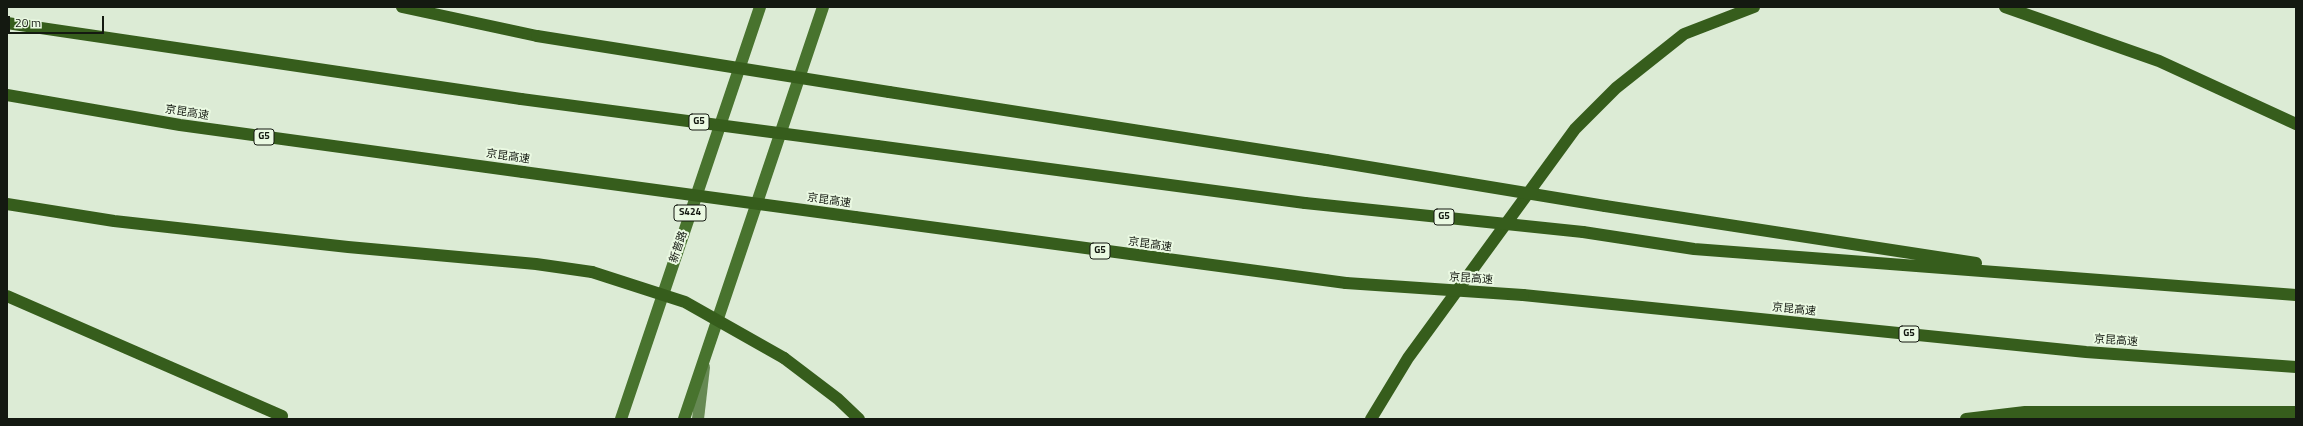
<!DOCTYPE html>
<meta charset="utf-8">
<style>
body{margin:0}
#map{position:relative;width:2303px;height:426px;overflow:hidden;background:#dcebd5;font-family:"Titillium Web",sans-serif}
canvas{display:block}
.frame{position:absolute;inset:0;border:8px solid #141911;pointer-events:none}
.scale{position:absolute;left:8px;top:16px;width:96px;height:18px;box-sizing:border-box;border:2px solid #141911;border-top:0;padding-left:5px;font-size:12px;line-height:14px;white-space:nowrap;color:#141911;-webkit-text-stroke:3px #eaf9e2;paint-order:stroke}
</style>
<div id="map">
<canvas width="2303" height="426"></canvas>
<div class="frame"></div>
<div class="scale">20 m</div>
</div>
<script>
const context = document.querySelector('canvas').getContext('2d');
context.lineJoin = 'round';
const toPath = rows => new Path2D(rows.map(r => 'M' + r).join(''));
function trace(path, color, width, dash) { context.strokeStyle = color; context.lineWidth = width; context.lineCap = dash ? 'butt' : 'round'; context.setLineDash(dash || []); context.stroke(path); }
function label(font, color, halo, rows, align = 'center') {
  context.font = font + ' "Titillium Web","Noto Sans SC",sans-serif'; context.lineWidth = 4; context.setLineDash([]); context.textBaseline = 'middle'; context.strokeStyle = halo; context.fillStyle = color; for (const [text, x, y, turn = 0] of rows) {
    context.save(); context.translate(x, y); context.rotate((+turn || 0) * Math.PI / 180); context.textAlign = isNaN(turn) ? turn : align; if (halo) context.strokeText(text, 0, 0); context.fillText(text, 0, 0); context.restore();
  }
}
trace(toPath([
 [698,419,704,367]
]), '#668953', 12);
trace(toPath([
 [621,419,760,7],
 [684,419,823,7]
]), '#48732e', 12);
trace(toPath([
 [402,7,537,36],
 [2005,7,2159,61,2296,124],
 [7,23,521,99],
 [889,92,1326,160],
 [7,95,180,125,523,172],
 [877,146,1305,203],
 [7,204,114,221,348,247,536,264,592,272],
 [1605,206,1976,263],
 [855,217,1346,283],
 [1583,232,1694,249,2296,295],
 [1523,295,2086,352,2296,367],
 [7,296,282,416],
 [784,358,838,399,859,419],
 [1371,419,1408,358,1575,129,1616,88,1684,34,1754,7],
 [1966,419,2025,412,2296,412]
]), '#365d1c', 12);
trace(toPath([
 [537,36,889,92],
 [521,99,877,146],
 [1326,160,1605,206],
 [523,172,855,217],
 [1305,203,1583,232],
 [592,272,685,302,784,358],
 [1346,283,1523,295]
]), '#365d1c', 12);
for (const [x, y, w] of [
 [699,122,20],
 [264,137,20],
 [690,213,32],
 [1444,217,20],
 [1100,251,20],
 [1909,334,20]
]) { const box = new Path2D(); box.roundRect(x - w / 2, y - 8, w, 16, 3); context.fillStyle = '#eaf9e2'; context.fill(box); trace(box, '#141911', 1); }
label('bold 10px', '#141911', null, [
 ["G5",699,122],
 ["G5",264,137],
 ["S424",690,213],
 ["G5",1444,217],
 ["G5",1100,251],
 ["G5",1909,334]
]);
label('11px', '#141911', '#eaf9e2', [
 ["京昆高速",187,113,9],
 ["京昆高速",508,157,8],
 ["京昆高速",829,201,8],
 ["京昆高速",1150,245,8],
 ["新普路",679,247,-71],
 ["京昆高速",1471,279,4],
 ["京昆高速",1794,310,6],
 ["京昆高速",2116,341,4]
]);
</script>
